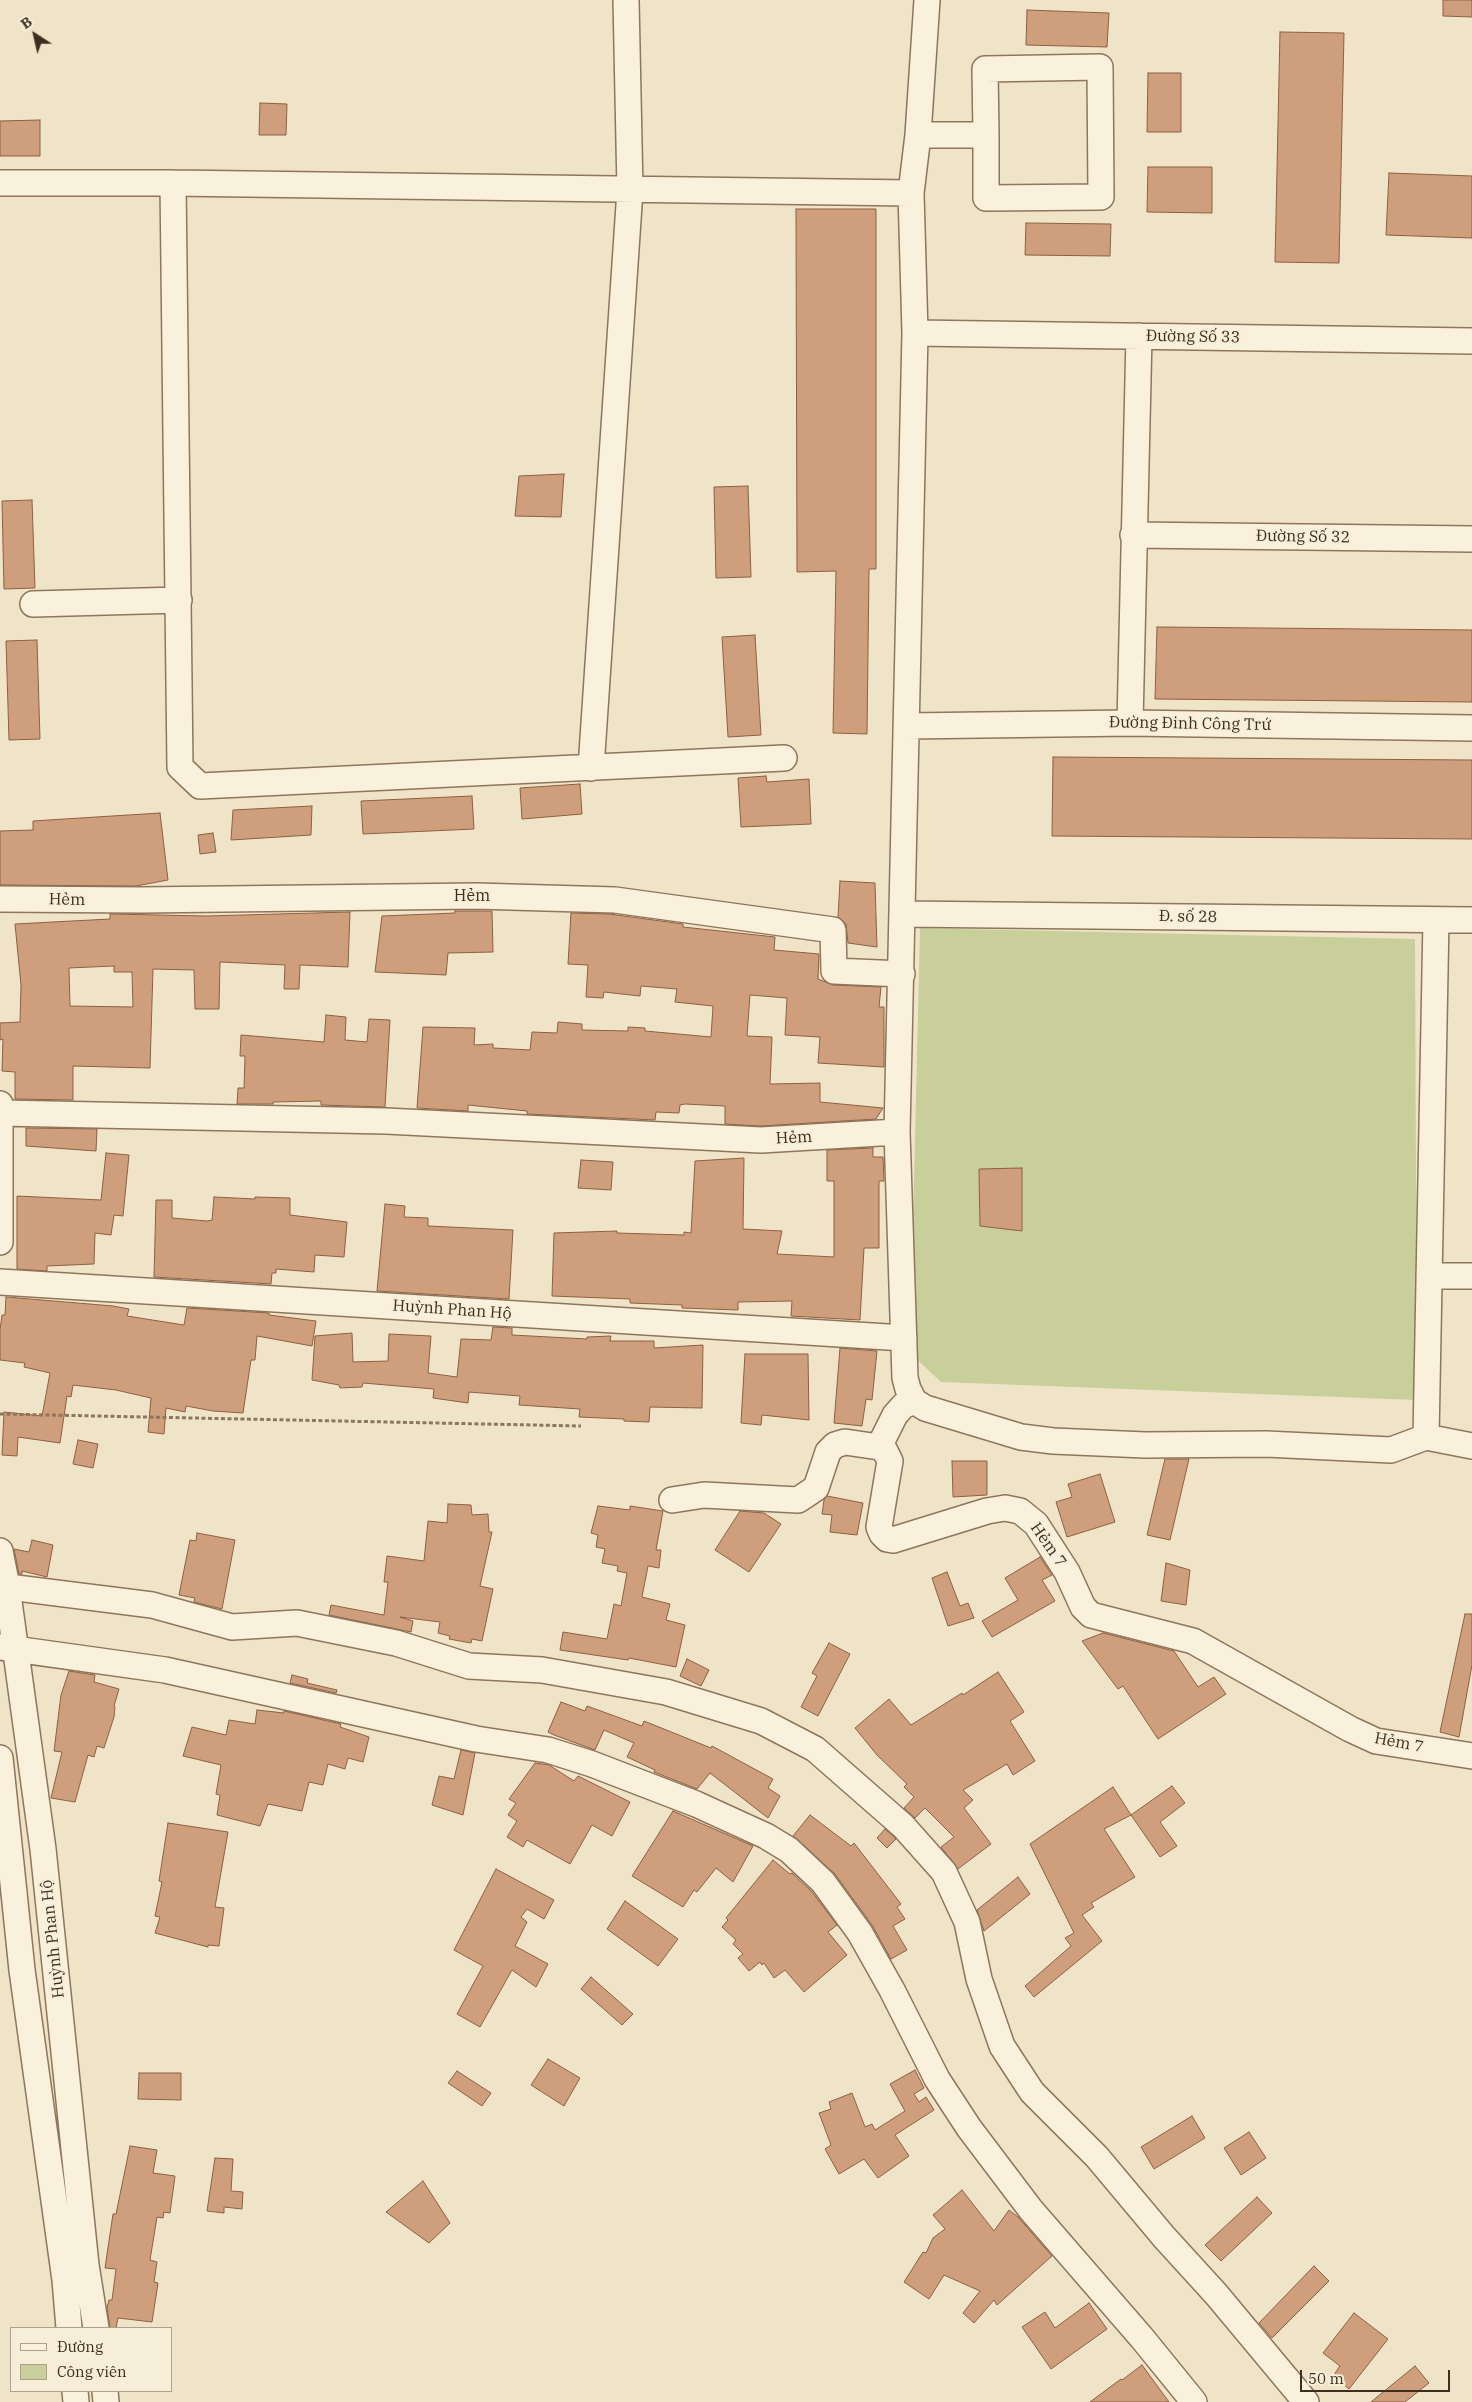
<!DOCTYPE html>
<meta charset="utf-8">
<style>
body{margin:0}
#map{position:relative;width:1472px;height:2402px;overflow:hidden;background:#f0e4c8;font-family:"IBM Plex Serif",serif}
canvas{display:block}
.legend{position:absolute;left:10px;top:2327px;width:162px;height:65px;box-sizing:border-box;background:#f7eed8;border:1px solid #ada18e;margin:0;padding:6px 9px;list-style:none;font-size:15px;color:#3d2e20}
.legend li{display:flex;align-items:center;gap:10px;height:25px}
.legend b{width:25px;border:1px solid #ada18e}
.north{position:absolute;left:10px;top:10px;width:50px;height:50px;-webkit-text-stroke:4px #f7eed8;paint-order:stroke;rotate:325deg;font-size:14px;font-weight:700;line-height:20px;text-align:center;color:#3d2e20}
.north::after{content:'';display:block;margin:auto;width:18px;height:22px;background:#3d2e20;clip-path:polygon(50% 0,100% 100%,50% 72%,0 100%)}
.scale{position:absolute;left:1300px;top:2370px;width:150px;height:22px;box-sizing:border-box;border:2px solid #3d2e20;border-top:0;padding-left:6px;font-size:15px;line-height:18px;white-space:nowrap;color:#3d2e20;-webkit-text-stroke:4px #f7eed8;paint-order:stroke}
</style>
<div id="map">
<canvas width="1472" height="2402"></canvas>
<ul class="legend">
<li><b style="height:6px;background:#faf1dc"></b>Đường</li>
<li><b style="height:14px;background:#c9cf9b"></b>Công viên</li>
</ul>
<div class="north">B</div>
<div class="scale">50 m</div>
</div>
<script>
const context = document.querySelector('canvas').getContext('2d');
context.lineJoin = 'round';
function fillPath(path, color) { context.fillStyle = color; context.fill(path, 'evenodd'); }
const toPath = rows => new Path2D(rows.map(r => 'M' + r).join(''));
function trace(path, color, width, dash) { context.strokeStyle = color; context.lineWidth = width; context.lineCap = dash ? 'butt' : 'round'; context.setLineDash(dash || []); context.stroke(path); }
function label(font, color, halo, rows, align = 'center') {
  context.font = font + ' "IBM Plex Serif",serif'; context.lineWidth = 4; context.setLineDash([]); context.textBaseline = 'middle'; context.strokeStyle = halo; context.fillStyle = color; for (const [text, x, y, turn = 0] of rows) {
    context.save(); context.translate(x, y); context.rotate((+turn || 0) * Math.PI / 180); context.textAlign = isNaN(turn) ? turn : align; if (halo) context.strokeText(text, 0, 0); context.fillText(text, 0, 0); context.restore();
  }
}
fillPath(toPath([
 [920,928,1415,939,1417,1400,941,1382,910,1353]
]), '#c9cf9b');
const building = toPath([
 [1443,0,1472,0,1472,17,1443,16,1443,0],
 [1027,10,1109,13,1107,47,1026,45,1027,10],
 [1280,32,1344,33,1339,263,1275,262,1280,32],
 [1148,73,1181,73,1181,132,1147,132,1148,73],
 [260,103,287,104,286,135,259,135,260,103],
 [40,120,40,156,0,156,0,121,40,120],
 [1148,167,1212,167,1212,213,1147,212,1148,167],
 [1389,173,1472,176,1472,238,1386,235,1389,173],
 [796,209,876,209,876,569,869,569,867,734,833,733,836,571,797,572,796,209],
 [1026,223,1111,224,1110,256,1025,255,1026,223],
 [564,474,561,517,515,516,519,476,564,474],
 [748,486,751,577,716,578,714,487,748,486],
 [32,500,35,588,4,589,2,501,32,500],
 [1157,627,1472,630,1472,702,1155,699,1157,627],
 [755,635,761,735,728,737,722,637,755,635],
 [37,640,40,739,9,740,6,641,37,640],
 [1053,757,1472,760,1472,839,1052,836,1053,757],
 [766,776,767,782,809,779,811,824,741,827,738,778,766,776],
 [580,784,582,814,522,819,520,788,580,784],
 [472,796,474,829,363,834,361,801,472,796],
 [312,806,311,835,231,840,233,810,312,806],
 [160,813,168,880,136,886,0,885,0,831,33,830,33,821,160,813],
 [213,833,216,852,200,854,198,835,213,833],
 [840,881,875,883,877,947,848,943,846,924,838,917,840,881],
 [455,911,492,911,493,952,448,953,446,975,375,972,382,916,455,913,455,911],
 [350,912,348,967,300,965,299,989,284,989,285,965,220,962,219,1009,195,1009,194,970,153,969,150,1068,73,1066,73,1100,15,1099,15,1072,2,1071,3,1039,0,1040,0,1023,20,1022,21,985,15,924,110,919,110,914,206,916,350,912],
 [114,966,114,972,132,972,133,1007,70,1006,69,968,114,966],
 [571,913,609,914,683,924,683,927,775,937,774,950,819,954,818,979,833,985,881,987,879,1007,884,1007,884,1067,818,1063,820,1037,785,1035,787,998,750,995,747,1036,772,1037,770,1084,820,1083,820,1102,883,1108,876,1119,761,1126,725,1124,725,1106,685,1104,680,1105,679,1113,656,1112,655,1120,527,1114,527,1111,468,1105,468,1111,417,1108,423,1027,475,1028,474,1045,493,1044,493,1048,530,1050,532,1032,557,1033,558,1022,582,1024,582,1030,628,1031,628,1027,645,1028,645,1031,711,1037,713,1006,675,1002,677,989,641,986,640,996,604,992,603,998,586,997,588,965,568,964,571,913],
 [326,1015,346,1017,345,1040,367,1042,369,1019,390,1020,385,1107,321,1105,321,1101,273,1102,273,1104,237,1104,238,1088,244,1088,245,1056,240,1056,241,1035,324,1042,326,1015],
 [26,1128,97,1129,96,1151,26,1146,26,1128],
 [873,1148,873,1157,883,1157,884,1181,879,1181,879,1248,864,1248,860,1320,791,1316,792,1301,738,1302,738,1310,682,1308,682,1305,630,1303,630,1299,552,1296,554,1233,617,1231,617,1233,684,1235,684,1232,691,1233,695,1161,744,1158,743,1229,782,1231,777,1254,834,1257,834,1181,827,1181,827,1150,873,1148],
 [106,1153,129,1155,123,1216,114,1215,111,1235,95,1233,94,1264,47,1266,47,1271,17,1269,17,1196,101,1200,106,1153],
 [581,1160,613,1162,611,1190,578,1188,581,1160],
 [1022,1168,1022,1231,980,1226,979,1169,1022,1168],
 [214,1197,255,1199,255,1197,290,1198,290,1215,347,1222,344,1257,315,1255,314,1272,276,1269,276,1273,272,1273,271,1284,154,1277,156,1200,172,1200,172,1218,207,1221,212,1220,214,1197],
 [385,1204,405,1206,404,1217,428,1218,428,1226,513,1230,509,1299,377,1291,385,1204],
 [6,1297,113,1306,129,1309,127,1316,184,1325,187,1308,269,1313,269,1315,316,1321,312,1346,257,1336,255,1360,251,1360,243,1413,213,1411,186,1406,185,1412,166,1408,164,1434,148,1432,151,1398,116,1390,73,1385,71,1397,67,1396,60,1443,18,1437,17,1456,2,1455,4,1412,42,1416,50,1373,24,1367,25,1363,0,1360,0,1330,2,1315,5,1315,6,1297],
 [493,1327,512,1328,512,1335,587,1339,587,1337,611,1336,610,1341,654,1341,654,1348,703,1345,702,1408,650,1407,649,1422,624,1421,624,1419,579,1417,580,1409,519,1405,520,1396,469,1392,468,1403,433,1398,434,1389,363,1383,362,1387,340,1388,339,1385,312,1380,315,1336,352,1333,353,1362,388,1361,389,1334,431,1336,428,1373,457,1377,461,1339,491,1340,493,1327],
 [840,1348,877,1351,872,1400,866,1399,862,1426,834,1423,840,1348],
 [745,1354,808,1354,809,1420,762,1415,761,1425,741,1423,745,1354],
 [78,1440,98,1444,93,1468,73,1464,78,1440],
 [1165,1459,1189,1459,1170,1540,1147,1535,1165,1459],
 [952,1461,987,1461,987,1495,953,1497,952,1461],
 [1100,1474,1115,1522,1067,1537,1056,1502,1072,1497,1068,1484,1100,1474],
 [827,1496,863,1503,857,1535,830,1532,832,1515,822,1514,824,1500,827,1496],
 [448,1504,471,1505,472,1515,488,1514,489,1532,492,1532,480,1586,493,1589,482,1641,472,1639,471,1643,449,1639,450,1636,438,1633,440,1622,400,1617,413,1621,411,1632,329,1615,331,1605,384,1615,388,1582,384,1582,387,1556,424,1561,428,1521,447,1523,448,1504],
 [598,1506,630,1510,630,1506,663,1511,656,1550,661,1550,659,1568,648,1566,642,1597,670,1604,666,1620,685,1625,676,1667,629,1658,628,1660,560,1650,563,1632,607,1639,614,1604,621,1606,627,1573,617,1571,618,1566,602,1563,605,1549,596,1547,598,1535,591,1533,598,1506],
 [740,1511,764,1513,781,1524,749,1572,715,1550,740,1511],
 [197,1533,235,1540,222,1609,194,1602,195,1598,179,1595,190,1540,196,1541,197,1533],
 [32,1540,53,1545,47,1577,22,1571,22,1574,19,1574,14,1549,29,1552,32,1540],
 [1040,1557,1052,1575,1042,1580,1055,1601,992,1637,982,1621,1018,1600,1005,1578,1040,1557],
 [1166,1563,1190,1570,1186,1605,1161,1601,1166,1563],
 [947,1572,960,1606,968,1603,974,1618,948,1626,932,1578,947,1572],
 [1465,1614,1472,1614,1472,1665,1459,1737,1440,1732,1465,1614],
 [1103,1633,1174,1651,1198,1687,1214,1677,1226,1694,1158,1739,1123,1686,1118,1689,1082,1641,1103,1633],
 [829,1643,850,1654,818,1716,801,1707,817,1676,812,1673,829,1643],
 [687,1659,709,1670,701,1686,680,1676,687,1659],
 [69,1671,95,1675,94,1682,119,1689,114,1706,115,1707,114,1717,104,1748,97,1746,94,1757,88,1755,75,1802,51,1798,62,1752,54,1751,61,1695,69,1671],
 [998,1672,1024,1712,1010,1721,1035,1761,1013,1775,1007,1764,963,1790,973,1800,964,1808,991,1844,958,1869,941,1847,954,1837,925,1808,915,1818,904,1808,914,1797,904,1787,907,1784,877,1755,855,1728,889,1699,911,1725,962,1693,963,1695,998,1672],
 [292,1675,308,1679,307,1683,337,1690,336,1693,290,1683,292,1675],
 [561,1702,585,1711,587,1706,642,1726,644,1721,711,1748,712,1746,773,1779,768,1788,780,1796,768,1818,710,1773,697,1789,654,1772,655,1770,627,1757,634,1743,604,1730,595,1750,554,1735,548,1732,561,1702],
 [257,1710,284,1713,284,1711,341,1724,340,1727,369,1737,363,1762,348,1758,345,1769,328,1764,323,1785,309,1782,302,1811,268,1804,260,1826,217,1815,220,1795,216,1794,221,1765,183,1756,192,1727,226,1735,229,1720,255,1724,257,1710],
 [461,1750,475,1753,463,1815,432,1805,439,1776,454,1779,461,1750],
 [535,1763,549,1765,574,1781,578,1776,630,1802,612,1836,592,1825,570,1864,527,1840,523,1847,507,1837,517,1821,508,1815,516,1803,509,1799,535,1763],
 [1172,1786,1185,1803,1160,1822,1177,1846,1160,1857,1131,1815,1172,1786],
 [1113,1787,1131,1815,1104,1829,1135,1877,1091,1903,1094,1907,1082,1915,1102,1941,1034,1997,1025,1986,1071,1946,1065,1938,1074,1933,1030,1844,1113,1787],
 [673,1811,753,1846,733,1882,716,1868,697,1892,694,1890,683,1907,632,1876,673,1811],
 [810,1815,851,1846,854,1843,901,1904,897,1907,905,1919,893,1926,907,1950,891,1959,872,1925,835,1874,793,1836,810,1815],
 [168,1823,228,1832,215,1907,224,1908,219,1946,208,1945,208,1947,155,1933,160,1917,155,1916,162,1882,159,1881,168,1823],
 [885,1829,896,1839,887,1848,877,1838,885,1829],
 [773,1860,790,1874,792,1873,812,1892,837,1925,828,1932,847,1955,804,1992,785,1970,774,1978,764,1963,762,1965,760,1962,749,1971,738,1958,743,1954,733,1944,736,1940,722,1927,728,1920,726,1918,773,1860],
 [496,1869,554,1900,544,1919,527,1909,521,1917,527,1922,515,1946,548,1964,536,1987,512,1970,480,2027,457,2014,483,1966,454,1950,496,1869],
 [1018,1877,1030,1894,984,1931,977,1910,1018,1877],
 [625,1901,678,1939,658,1966,607,1929,625,1901],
 [591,1977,633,2014,622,2025,581,1989,591,1977],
 [548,2059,580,2078,564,2106,531,2085,548,2059],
 [915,2070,924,2088,914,2094,919,2102,926,2097,934,2110,895,2135,909,2156,878,2178,864,2159,839,2174,825,2149,831,2145,819,2113,831,2109,829,2102,852,2093,865,2127,872,2124,875,2130,905,2111,890,2084,915,2070],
 [457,2071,491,2093,482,2106,448,2083,457,2071],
 [139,2073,181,2073,181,2100,138,2099,139,2073],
 [1192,2116,1205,2138,1154,2169,1141,2147,1192,2116],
 [1249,2132,1266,2158,1241,2175,1224,2148,1249,2132],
 [130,2146,157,2150,153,2173,175,2176,170,2213,164,2212,163,2218,157,2217,150,2260,157,2262,154,2282,158,2283,152,2322,118,2318,116,2328,110,2328,107,2308,109,2300,112,2300,116,2269,105,2268,113,2214,116,2214,130,2146],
 [215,2158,233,2159,231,2191,243,2192,242,2209,224,2207,224,2213,207,2211,215,2158],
 [423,2181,450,2223,429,2243,386,2212,423,2181],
 [962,2190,994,2231,1009,2210,1018,2217,1052,2256,997,2305,994,2300,974,2323,963,2313,980,2291,944,2275,929,2299,904,2282,923,2252,926,2253,933,2238,945,2229,933,2215,962,2190],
 [1257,2197,1272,2213,1221,2261,1205,2245,1257,2197],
 [1314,2266,1329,2281,1272,2338,1259,2323,1314,2266],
 [1089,2303,1107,2329,1051,2369,1022,2327,1045,2312,1055,2328,1089,2303],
 [1354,2313,1388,2339,1349,2389,1333,2376,1340,2366,1323,2353,1354,2313],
 [1142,2365,1169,2402,1090,2402,1121,2379,1122,2380,1142,2365],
 [1415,2366,1429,2383,1405,2402,1371,2402,1415,2366]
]);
fillPath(building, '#cf9f7d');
trace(building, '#8d5f41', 1);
const minor = toPath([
 [927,0,918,135,911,193,915,333,897,1132,905,1378,908,1389,914,1401,925,1408,1021,1437,1053,1441,1145,1445,1266,1444,1391,1450,1426,1437],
 [918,135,986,135,985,69,1100,67,1101,197,986,198,986,135],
 [0,183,173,183,911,193],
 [173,183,180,767,200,786,784,758],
 [915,333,1472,341],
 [1133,535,1472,539],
 [33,604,179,600],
 [1130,723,1139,336],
 [908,726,1130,723,1472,728],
 [591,768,630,190,626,0],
 [0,899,141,900,476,896,615,900,833,930,834,971,902,974],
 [903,914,1472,920],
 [0,1104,0,1242],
 [1,1113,386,1121,761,1140,897,1132],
 [1429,1276,1472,1276],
 [0,1282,904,1338],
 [1426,1437,1436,920],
 [1426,1437,1472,1446],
 [879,1447,895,1415,903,1406,914,1401],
 [672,1500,704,1495,798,1500,816,1488,828,1452,835,1445,845,1442,879,1447,885,1451,890,1461,879,1527,882,1534,887,1539,893,1540,987,1511,1005,1508,1020,1511,1036,1524,1067,1572,1083,1607,1091,1615,1193,1641,1350,1729,1376,1741,1472,1756],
 [0,1551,7,1587,43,1849,86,2265,96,2328],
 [0,1586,152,1605,232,1627,297,1623,396,1643,469,1666,542,1670,666,1692,761,1721,815,1749,903,1826,944,1872,967,1922,979,1979,1002,2046,1032,2092,1097,2157,1164,2237,1216,2294,1306,2402],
 [0,1647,165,1670,476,1739,548,1750,592,1764,696,1804,766,1836,789,1850,823,1882,860,1933,892,1990,937,2079,969,2128,1031,2210,1142,2338,1194,2402],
 [0,1758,22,1970,65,2280,69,2328],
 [75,2391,76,2402],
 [105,2391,106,2402]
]);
trace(minor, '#8d765c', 28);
trace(toPath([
 [0,1414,581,1426]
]), '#8d765c', 3, [4, 2.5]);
trace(minor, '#faf1dc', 25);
label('16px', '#3d2e20', '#f7eed8', [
 ["Đường Số 33",1193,337,1],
 ["Đường Số 32",1303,537,1],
 ["Đường Đinh Công Trứ",1190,724,1],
 ["Hẻm",472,896],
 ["Hẻm",67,900,1],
 ["Đ. số 28",1188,917,1],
 ["Hẻm",794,1138,-3],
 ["Huỳnh Phan Hộ",452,1310,4],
 ["Hẻm 7",1048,1545,55],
 ["Hẻm 7",1399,1743,11],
 ["Huỳnh Phan Hộ",53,1939,-96]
]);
</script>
